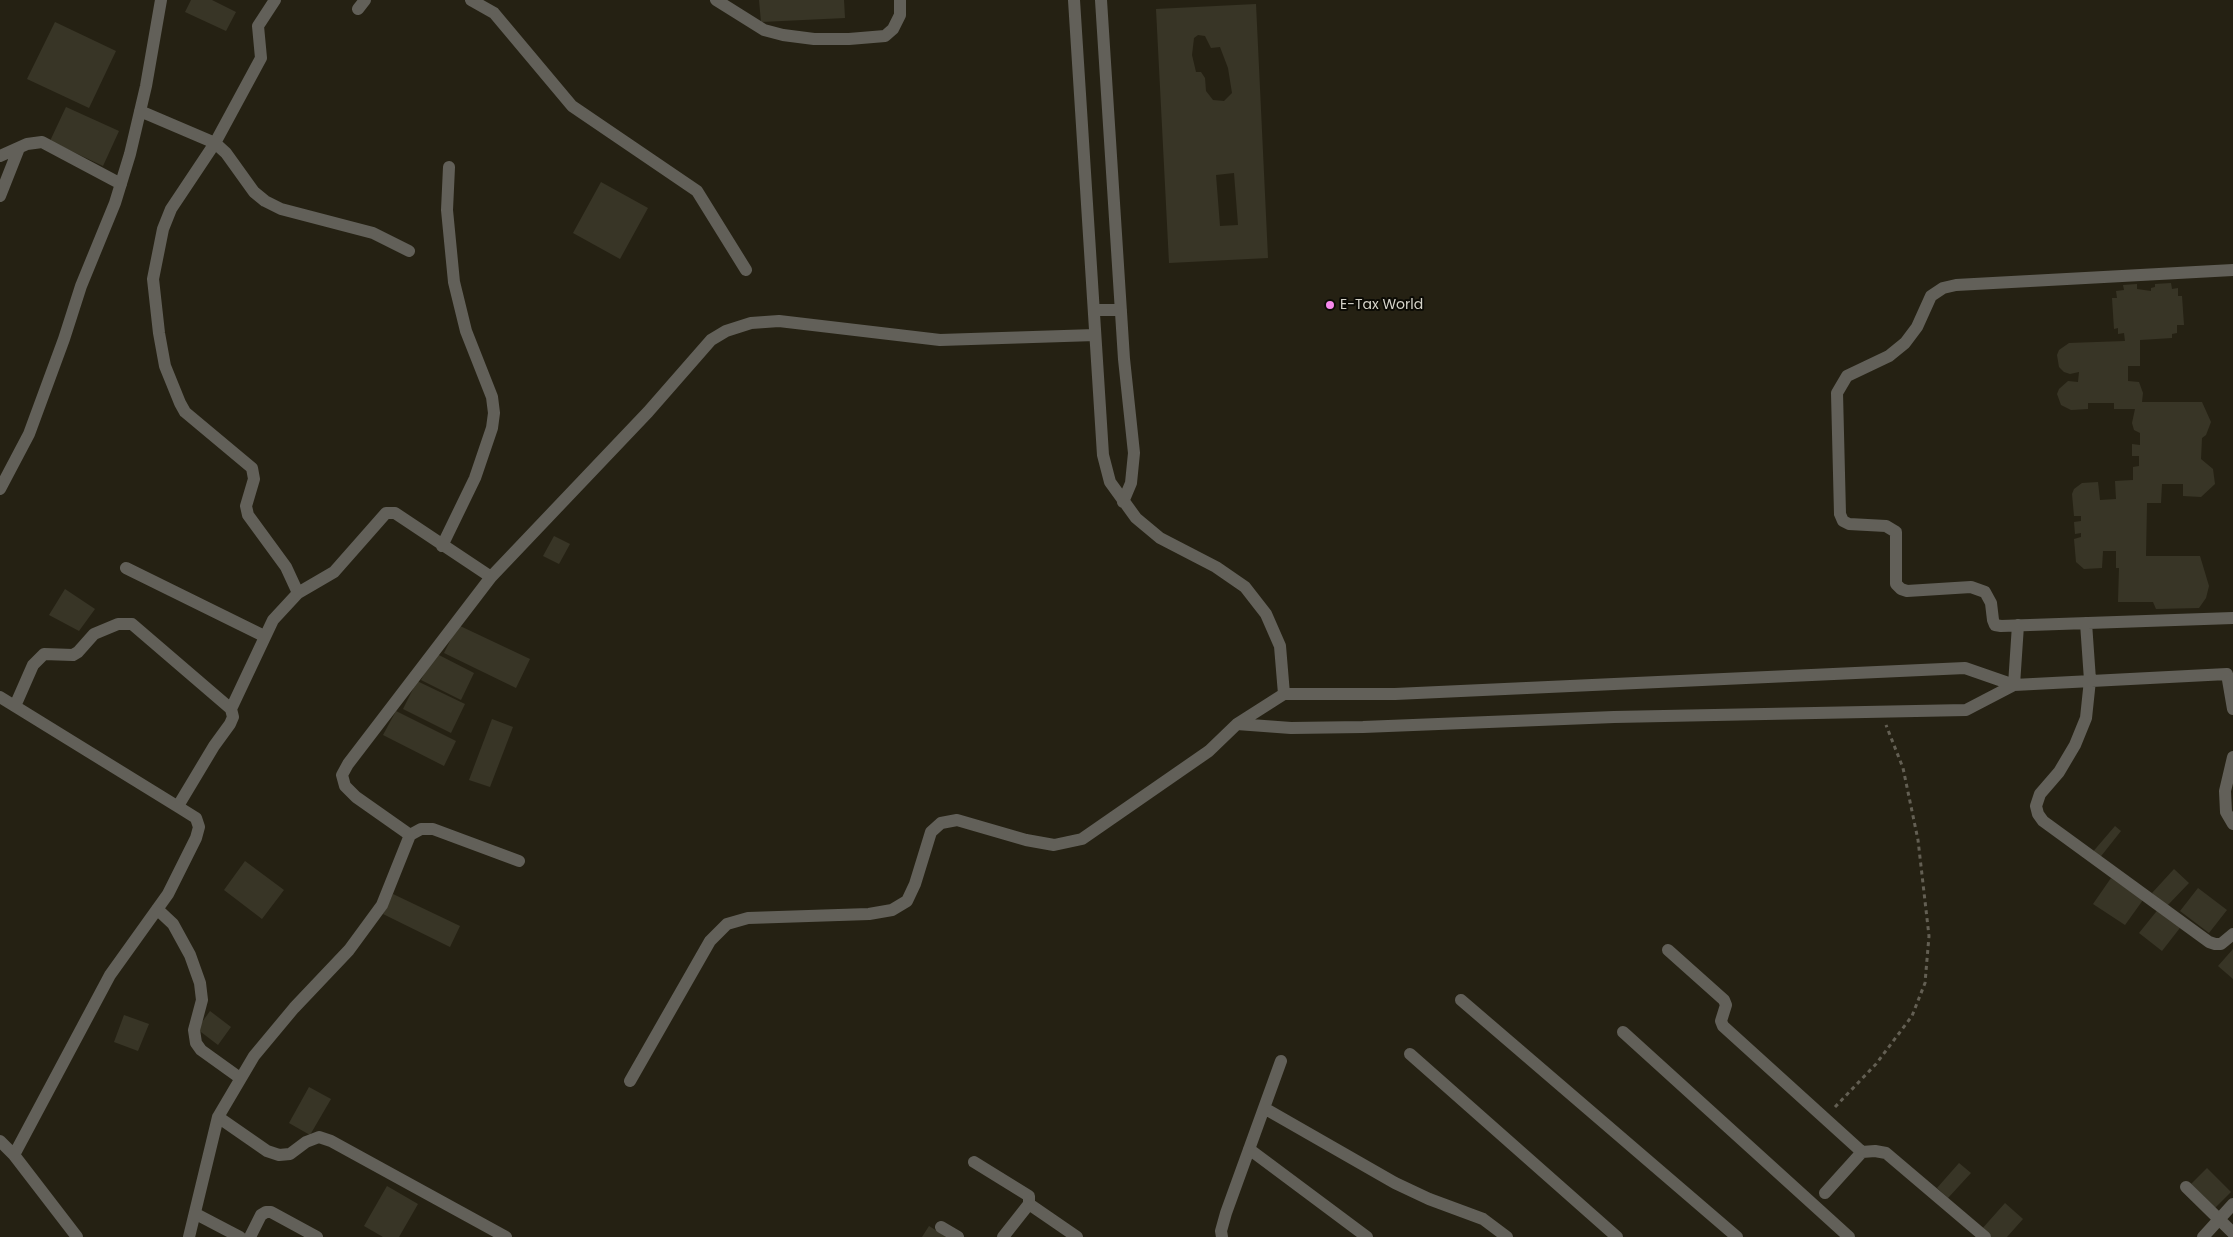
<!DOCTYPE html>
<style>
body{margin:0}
canvas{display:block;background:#252113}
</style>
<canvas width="2233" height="1237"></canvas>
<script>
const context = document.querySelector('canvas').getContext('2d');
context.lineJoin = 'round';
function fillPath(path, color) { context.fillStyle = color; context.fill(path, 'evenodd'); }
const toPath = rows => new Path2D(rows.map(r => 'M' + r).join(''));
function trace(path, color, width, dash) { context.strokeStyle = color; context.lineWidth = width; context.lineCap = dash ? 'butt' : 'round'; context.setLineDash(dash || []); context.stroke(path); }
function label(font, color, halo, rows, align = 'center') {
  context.font = font + ' Poppins,sans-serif'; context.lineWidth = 4; context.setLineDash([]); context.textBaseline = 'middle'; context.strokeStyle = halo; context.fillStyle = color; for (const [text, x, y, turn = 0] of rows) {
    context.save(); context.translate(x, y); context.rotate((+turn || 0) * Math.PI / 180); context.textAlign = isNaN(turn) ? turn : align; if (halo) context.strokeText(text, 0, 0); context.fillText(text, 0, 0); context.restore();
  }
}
fillPath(toPath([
 [191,0,212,0,236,12,226,31,185,12],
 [759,0,844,0,845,18,761,22],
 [1256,4,1268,258,1169,263,1156,9],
 [1198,35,1205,36,1211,48,1220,47,1228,68,1232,93,1224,101,1213,100,1206,91,1205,78,1201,72,1196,72,1192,55,1194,38],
 [1234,173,1238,225,1220,226,1216,175],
 [55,22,116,51,89,108,27,79],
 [66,107,119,131,103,166,50,141],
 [601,182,648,208,620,259,573,233],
 [2171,283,2172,289,2178,288,2178,296,2182,296,2184,325,2177,325,2177,333,2172,334,2172,338,2140,340,2140,366,2128,366,2128,381,2139,382,2143,393,2142,402,2202,402,2211,422,2206,435,2202,438,2201,459,2213,469,2215,484,2201,497,2183,496,2183,484,2162,484,2161,503,2147,503,2146,556,2200,556,2209,586,2206,598,2199,608,2156,609,2153,602,2118,602,2119,568,2116,568,2116,551,2103,551,2102,568,2084,569,2076,562,2074,539,2081,537,2081,533,2075,534,2074,522,2081,521,2081,516,2074,516,2072,494,2074,489,2082,483,2098,482,2100,500,2116,499,2115,481,2133,480,2133,467,2139,466,2139,456,2132,456,2132,444,2140,445,2140,433,2134,430,2132,423,2135,409,2114,409,2114,403,2088,403,2088,409,2071,410,2061,405,2057,394,2059,389,2068,381,2078,382,2079,372,2070,374,2064,372,2059,367,2057,355,2059,350,2069,343,2125,341,2124,333,2118,334,2118,328,2114,329,2112,298,2117,298,2116,291,2124,290,2123,285,2137,284,2137,289,2151,291,2151,288,2155,287,2155,284],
 [554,536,570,544,559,564,543,556],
 [65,589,95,609,79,631,49,615],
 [458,625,530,659,516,688,444,653],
 [435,653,474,673,461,700,421,680],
 [417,681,465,704,451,733,403,709],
 [396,711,456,741,444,766,383,735],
 [492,719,513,727,490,787,469,780],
 [2115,826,2121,831,2098,860,2091,854],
 [245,861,284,890,262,919,224,890],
 [2174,869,2189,883,2166,907,2152,893],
 [2111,878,2143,900,2125,925,2093,904],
 [2198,888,2227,910,2209,933,2180,911],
 [393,894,460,926,450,947,383,914],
 [2160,907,2183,924,2162,951,2139,933],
 [2233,949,2233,979,2218,966],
 [210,1011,231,1027,218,1045,197,1029],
 [124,1015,149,1024,138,1051,114,1042],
 [309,1087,331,1099,310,1135,289,1123],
 [1959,1163,1971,1173,1948,1198,1937,1188],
 [2207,1168,2231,1192,2215,1208,2191,1184],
 [387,1186,418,1204,399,1237,383,1237,364,1226],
 [2005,1203,2023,1219,2007,1237,1989,1237,1981,1230],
 [929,1226,947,1237,922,1237]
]), '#383526');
trace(toPath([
 [1835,1107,1876,1064,1912,1016,1925,983,1929,936,1918,840,1903,768,1886,725]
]), '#635f53', 3, [4, 4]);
trace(toPath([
 [275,0,258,26,261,58,215,143,171,209,163,229,153,279,159,333,165,366,180,403,185,412,252,468,254,479,246,506,248,515,286,567,298,593],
 [471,0,494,13,572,106,697,191,746,270],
 [716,0,764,30,783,35,814,39,849,39,885,36,893,29,900,15,900,0],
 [1074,0,1103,455,1110,482,1136,518,1160,538,1216,567,1245,587,1266,614,1280,646,1284,694],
 [1101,0,1124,359,1134,453,1131,483,1123,502],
 [358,9,365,0],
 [140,111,215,143,226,153,254,192,265,201,281,209,373,233,409,251],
 [0,156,27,144,42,142,121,184],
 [0,196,19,148],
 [2233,270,1956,285,1943,288,1931,296,1917,327,1905,343,1889,356,1847,376,1837,393,1840,514,1843,521,1849,524,1886,526,1896,532,1896,584,1901,589,1907,591,1971,587,1985,592,1991,603,1993,620,1995,625,2001,626,2233,618],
 [1094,310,1121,310],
 [0,489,29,434,64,339,81,286,115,203,130,154,146,86,161,0],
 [442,546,475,478,492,428,494,413,492,397,466,331,454,282,447,210,449,167],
 [126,568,264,636],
 [2086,623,2090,680,2086,718,2075,745,2059,772,2040,794,2036,806,2038,814,2043,821,2209,942,2215,944,2221,944,2233,934],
 [2014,685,2018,625],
 [0,697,180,808,196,818,199,827,196,838,168,894,110,975,14,1155],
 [15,706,33,665,44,654,73,655,78,652,94,634,118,624,132,624,231,709,233,717,230,724,214,746,178,806],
 [231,709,273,620,298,593,334,572,386,513,395,513,491,577],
 [1237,724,1291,728,1363,727,1614,717,1966,710,2014,685],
 [2233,757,2225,791,2226,812,2233,824],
 [410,835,356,797,345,786,342,775,348,764,491,577,648,412,711,340,726,331,751,323,779,321,940,340,1095,335],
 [157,909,173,924,190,955,200,983,202,1000,194,1030,196,1043,201,1050,240,1078],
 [1668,950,1724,1000,1726,1005,1721,1021,1723,1026,1862,1152],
 [1461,1000,1737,1237],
 [1623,1032,1849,1237],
 [1410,1054,1617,1237],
 [630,1081,710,941,727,924,748,918,869,914,892,910,907,901,915,884,931,832,941,823,957,820,1026,840,1054,845,1082,839,1209,751,1237,724,1284,694,1395,694,1965,668,2014,685,2227,674,2233,709],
 [1264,1108,1395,1183,1429,1199,1483,1219,1507,1237],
 [218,1117,267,1151,279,1155,290,1154,306,1142,319,1137,331,1141,506,1237],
 [0,1141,14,1155,77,1237],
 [1249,1149,1367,1237],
 [974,1162,1029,1196,1029,1204,1003,1237],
 [2186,1187,2233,1233],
 [1825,1193,1862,1152,1875,1151,1886,1153,1985,1237],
 [1029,1204,1077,1237],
 [196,1214,240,1237],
 [941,1227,958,1237],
 [189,1237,218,1117,254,1056,294,1008,349,950,382,905,410,835,421,829,433,829,519,861],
 [250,1237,261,1215,266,1212,271,1212,317,1237],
 [1222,1237,1221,1231,1226,1213,1281,1061],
 [2203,1237,2233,1204]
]), '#626059', 12);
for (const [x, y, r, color] of [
 [1330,305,5,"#f788ec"]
]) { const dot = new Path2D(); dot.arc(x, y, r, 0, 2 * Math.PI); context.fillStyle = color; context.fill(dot); trace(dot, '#0c0b05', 2); }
label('14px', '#d6d4ca', '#0c0b05', [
 ["E-Tax World",1340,305]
], 'left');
</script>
